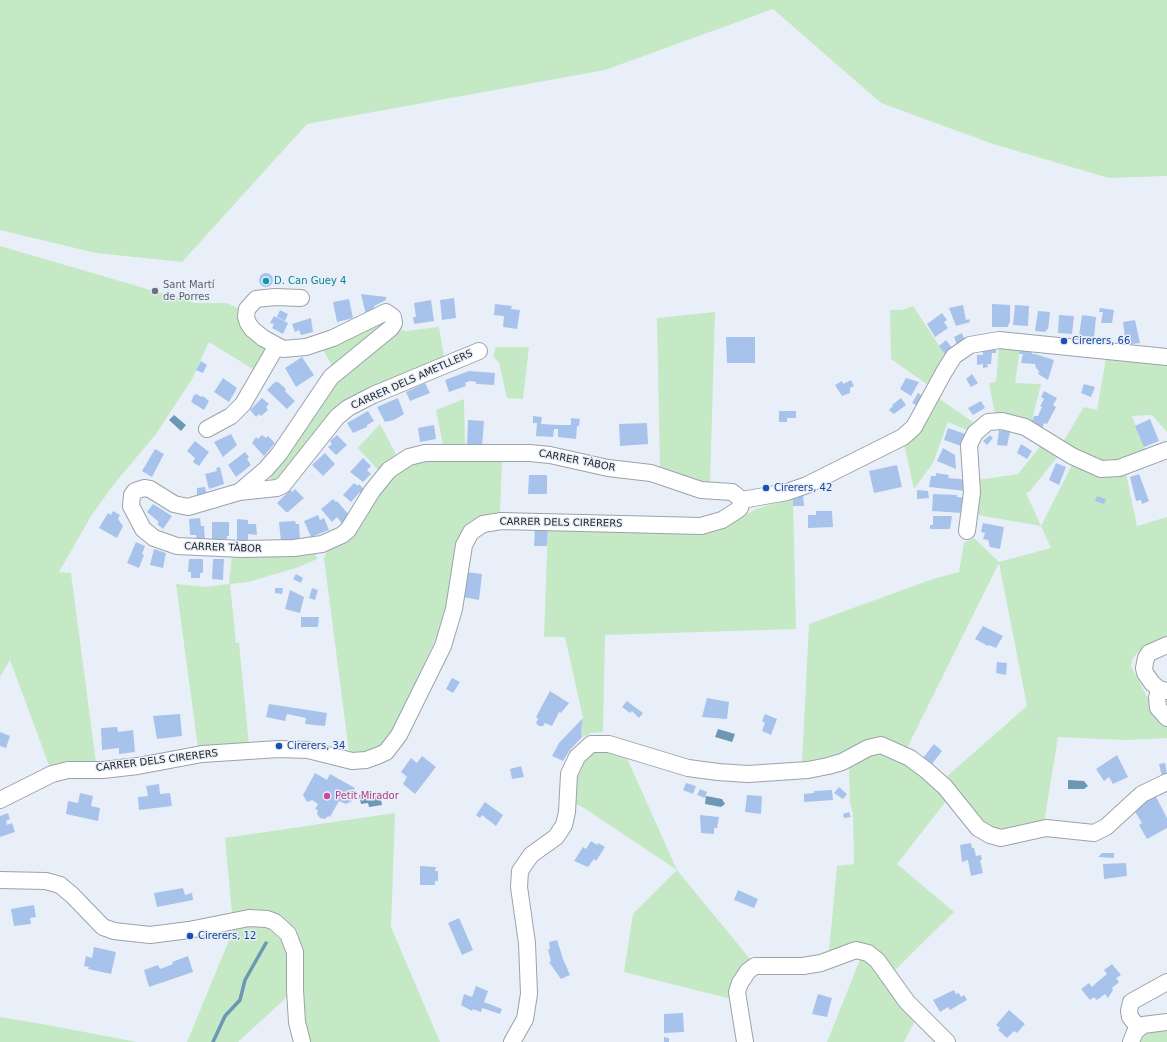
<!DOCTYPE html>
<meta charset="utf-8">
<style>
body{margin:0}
canvas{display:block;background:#e8eff8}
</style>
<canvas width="1167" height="1042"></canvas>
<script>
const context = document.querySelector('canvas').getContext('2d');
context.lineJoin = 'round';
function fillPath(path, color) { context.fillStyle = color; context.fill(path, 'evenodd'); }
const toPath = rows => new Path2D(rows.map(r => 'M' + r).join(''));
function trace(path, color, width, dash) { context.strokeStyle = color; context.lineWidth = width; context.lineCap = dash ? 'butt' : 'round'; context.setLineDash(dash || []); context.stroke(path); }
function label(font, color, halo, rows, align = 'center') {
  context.font = font + ' "DejaVu Sans",sans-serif'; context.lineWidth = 3; context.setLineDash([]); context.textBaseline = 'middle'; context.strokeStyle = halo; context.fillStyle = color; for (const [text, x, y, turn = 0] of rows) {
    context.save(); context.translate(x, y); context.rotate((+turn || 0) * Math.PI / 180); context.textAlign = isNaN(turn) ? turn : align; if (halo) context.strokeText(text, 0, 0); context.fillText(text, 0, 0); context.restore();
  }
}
fillPath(toPath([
 [0,0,1167,0,1167,176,1109,178,993,144,881,103,773,9,605,70,307,124,182,262,96,253,0,230],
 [0,246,195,303,227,303,240,309,267,348,256,371,209,342,192,379,156,434,114,484,91,516,59,572,71,573,96,763,50,768,10,660,0,677],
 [913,306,946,356,928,385,891,359,890,310,902,310],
 [715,312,710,483,709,483,660,468,657,318],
 [384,321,386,322,373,335,332,366,322,348],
 [439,327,444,357,360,393,285,473,276,480,271,479,270,477,295,446,334,383,398,329,406,331],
 [496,347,529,347,523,399,507,398,499,363,493,356],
 [999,347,1020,349,1015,383,1041,384,1031,424,995,414,989,383,996,382],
 [1106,358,1167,364,1167,432,1152,415,1132,416,1146,451,1113,462,1097,460,1063,442,1084,407,1097,410],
 [937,397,973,422,967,430,948,422,933,463,914,489,904,444],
 [464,399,465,446,443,445,436,410],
 [380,424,396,454,379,471,358,448],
 [1042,444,1059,455,1029,492,1026,493,1041,526,1073,463,1126,473,1137,526,1167,517,1167,636,1139,651,1133,658,1131,666,1156,714,1167,725,1167,738,1126,740,1058,737,1044,822,1001,832,988,825,975,813,945,778,1027,706,999,563,907,748,887,739,874,738,863,741,847,752,802,763,809,624,933,579,959,572,964,543,974,538,999,562,1051,548,1041,526,978,515,979,498,978,480,1018,474],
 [422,459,502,460,500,512,484,515,471,521,464,527,459,541,443,623,406,703,400,721,379,748,360,753,349,752,324,558,328,549,377,498,396,472],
 [793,498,796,629,605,635,603,732,592,733,582,737,581,731,583,718,565,637,544,637,548,527,703,534,718,531,756,509],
 [315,552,317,559,299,567,248,582,230,584,236,643,239,643,249,745,198,748,176,584,206,587,229,584,232,556],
 [600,751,625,754,677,870,750,959,736,974,733,982,731,999,624,972,633,914,677,870,584,808,574,803,577,777,584,760,593,753],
 [878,751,886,753,928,779,947,800,897,864,954,912,894,971,885,958,873,948,862,942,851,943,829,951,837,866,854,864,853,814,850,803,849,766],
 [395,813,391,927,440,1042,309,1042,304,1017,303,948,294,932,266,911,252,909,232,913,225,838],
 [259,925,272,931,284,943,288,957,287,997,238,1042,187,1042,234,928],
 [861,957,869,962,915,1021,904,1042,827,1042],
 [0,1017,42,1024,137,1042,0,1042],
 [1167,1028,1167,1042,1139,1042,1142,1036,1148,1031]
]), '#c5e9c5');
fillPath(toPath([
 [174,415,186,425,181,431,169,420],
 [718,729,735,734,732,742,715,737],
 [1068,780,1084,781,1088,786,1084,789,1068,789],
 [369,793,370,796,380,795,382,805,369,807,368,803,361,804,359,795],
 [706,796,722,799,725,804,721,807,705,804]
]), '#6c98b4');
trace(toPath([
 [213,1042,225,1016,240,1000,245,980,266,943]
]), '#6c98b4', 3.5);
fillPath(toPath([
 '259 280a7 7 0 1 1 14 0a7 7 0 1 1-14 0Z',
 [361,294,386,297,386,300,374,306,373,312,366,315],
 [454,298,456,318,442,320,440,300],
 [349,299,353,318,337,322,333,302],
 [431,300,434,321,414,324,413,317,416,317,414,303],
 [495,304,512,306,511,309,520,310,517,329,503,327,504,316,494,315],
 [992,304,1010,305,1010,323,1009,323,1008,327,992,327],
 [963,305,966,320,969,319,970,322,956,326,949,308],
 [1015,305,1029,306,1028,326,1013,325],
 [1100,308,1114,310,1112,323,1101,323,1103,312,1099,312],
 [280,310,288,314,285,321,277,317],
 [1038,311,1050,312,1048,330,1046,329,1046,332,1035,331],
 [942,313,947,320,944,322,948,328,935,337,927,324],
 [1059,315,1074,316,1072,334,1058,333],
 [1082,315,1096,317,1094,337,1079,336],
 [274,316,288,323,283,334,272,328,274,324,270,323],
 [311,318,313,332,301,335,299,330,295,332,292,324],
 [1135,320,1140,343,1126,345,1123,322],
 [962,333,965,341,957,345,954,337],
 [726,337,755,337,755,363,727,363],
 [946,340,952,348,946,356,939,346],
 [996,346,996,353,992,353,991,364,987,364,988,367,983,368,983,364,977,365,977,355,983,355,982,348],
 [1020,349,1033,349,1032,354,1035,354,1054,360,1048,380,1038,374,1039,371,1036,368,1035,364,1021,363,1023,354,1019,354],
 [302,357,314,375,296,387,285,368],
 [201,361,207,365,203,373,196,370],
 [469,371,495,373,494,385,476,384,476,382,470,381,465,383,466,386,449,392,445,380],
 [972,374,978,383,971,387,966,379],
 [223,378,237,388,229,402,214,392],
 [906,378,919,382,911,396,900,389],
 [851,380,854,386,850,388,850,393,842,396,835,385,842,381,843,384],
 [275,382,278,382,286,389,285,391,295,401,287,409,267,390],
 [425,383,430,393,410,401,406,392],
 [1084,384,1095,387,1091,397,1081,393],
 [1044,391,1057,398,1053,405,1056,407,1047,424,1044,423,1042,429,1031,424,1034,416,1038,416,1042,407,1040,406,1044,399,1041,397],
 [918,393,924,397,918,406,912,403],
 [196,394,202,397,203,396,209,401,204,410,191,402,194,395],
 [262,398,269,404,266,407,268,410,261,416,259,414,256,417,250,410],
 [398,398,404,414,394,420,385,422,377,407],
 [901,398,906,405,894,414,891,412,889,410,893,406,892,405],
 [981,401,985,408,973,415,968,408],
 [368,411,374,421,367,425,367,427,353,433,347,423],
 [779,411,796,411,796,418,787,418,787,422,779,422],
 [533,416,542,417,541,424,559,425,571,425,571,418,580,419,579,426,577,426,576,439,558,437,558,429,554,429,553,437,536,436,537,423,533,423],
 [1150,419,1159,441,1144,447,1135,426],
 [468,420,484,421,482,447,467,446],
 [647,423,648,444,620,446,619,424],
 [434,425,436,439,420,442,418,428],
 [948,428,965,434,961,446,944,440],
 [999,430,1010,432,1007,446,997,445],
 [231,434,237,445,223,457,214,442],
 [262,435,266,438,268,436,275,443,264,456,252,443,256,437,258,439],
 [337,435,347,445,336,455,328,447,332,444,330,441],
 [990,435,993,438,987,445,983,441],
 [195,441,209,452,199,466,193,462,195,458,187,451],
 [1021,444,1032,451,1027,459,1017,453],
 [943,448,955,455,956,469,937,461],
 [155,449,164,454,152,477,142,471],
 [245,452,249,457,247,459,251,465,236,477,228,465],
 [325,453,335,464,323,476,312,465],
 [363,458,371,466,367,470,371,474,363,482,350,472],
 [1056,463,1066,467,1059,485,1049,480],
 [897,465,902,487,874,493,869,471],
 [220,467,224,484,209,489,205,474,217,471,216,468],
 [936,473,949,475,948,478,961,479,965,482,966,491,929,487,931,476,936,476],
 [1139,474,1149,501,1142,504,1141,500,1136,501,1130,477],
 [529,475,547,475,547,494,528,494],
 [354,483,358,486,359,484,365,490,362,495,360,492,351,502,343,495],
 [205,487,207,496,197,499,197,488],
 [295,489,304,498,288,512,286,512,277,503,290,490,292,492],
 [917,490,928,491,929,498,917,499],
 [803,494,804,506,793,506,793,497],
 [933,494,957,495,957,497,967,498,963,513,932,511],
 [1097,496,1106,499,1104,504,1095,501],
 [333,499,336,502,337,501,350,516,343,525,337,517,332,522,321,509],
 [153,504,172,516,163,529,157,524,159,522,147,512],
 [113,511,120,515,118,519,123,526,117,538,99,528,108,513,111,515],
 [816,511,832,511,833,527,808,528,808,515,816,515],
 [318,515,320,520,324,518,329,530,311,537,304,521],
 [933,516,952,516,950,529,930,529,930,525,933,525],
 [200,518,201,526,204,526,205,542,197,541,196,535,190,535,189,519],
 [237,519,248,520,248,524,256,524,257,535,248,534,248,542,237,542],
 [295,521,296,524,299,524,300,541,281,542,279,522],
 [212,522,229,522,229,536,227,536,227,539,212,539],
 [983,523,1004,527,1000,549,990,547,988,540,983,539,985,533,981,532],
 [535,527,548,527,547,546,534,546],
 [136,542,145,546,142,554,144,555,139,568,127,563],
 [154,549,166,553,163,568,150,565],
 [189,559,203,559,203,573,200,573,200,578,191,578,191,572,188,572],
 [213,559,224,559,223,580,212,579],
 [466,572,482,574,479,600,462,597],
 [296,574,303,578,301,583,293,579],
 [275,588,283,588,282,594,275,593],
 [312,588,318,590,315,600,309,598],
 [290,590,304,597,300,613,285,609],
 [301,617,319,617,318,627,301,627],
 [983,626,1003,636,996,648,989,645,988,646,975,639],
 [997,662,1007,663,1006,675,996,673],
 [452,678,460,682,453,693,446,689],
 [550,691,569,703,561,713,559,712,552,726,545,723,543,726,539,726,536,723,538,719,536,717],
 [707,698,729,702,727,719,702,717],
 [627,701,643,713,639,718,632,711,630,713,622,707],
 [269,704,327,713,325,726,305,724,306,718,287,714,285,721,266,717],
 [180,714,182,736,157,739,153,716],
 [765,714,777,719,771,735,762,731,765,723,762,721],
 [583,718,581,731,582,737,570,750,563,761,552,756,559,743],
 [117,727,118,732,133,730,135,752,119,754,119,748,102,750,101,728],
 [0,732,10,736,6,748,0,746],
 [934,744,942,751,932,764,923,758],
 [1117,755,1128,777,1113,784,1109,777,1104,781,1096,769],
 [422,756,436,767,415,794,403,784,407,777,401,772,411,758,417,763],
 [1165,763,1167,774,1162,777,1159,764],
 [521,766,524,777,512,779,510,769],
 [315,773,327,780,330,774,355,788,351,796,352,801,346,804,339,801,330,817,328,816,325,819,320,818,317,814,318,810,315,809,318,804,312,800,307,802,303,795],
 [686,783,696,786,693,794,683,790],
 [159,784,160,794,170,793,172,806,139,810,138,797,148,796,146,786],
 [839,787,847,794,843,799,834,793],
 [700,789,707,792,705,798,697,795],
 [832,790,833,800,804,802,804,794,814,793,814,791],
 [80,793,93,796,91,806,100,808,98,821,66,814,68,801,78,803],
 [747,795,762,796,761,814,745,812],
 [1155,795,1167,818,1167,828,1147,839,1139,825,1142,823,1134,810],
 [485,802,503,815,496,826,482,815,480,818,476,815],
 [849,812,851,817,844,818,843,814],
 [8,813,10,819,6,821,7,825,12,823,15,832,0,837,0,816],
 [700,815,719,817,717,828,714,828,714,834,701,833],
 [591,841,597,845,598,843,605,847,596,861,594,859,588,867,574,861,583,847,586,849],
 [971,843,972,848,974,848,976,856,981,855,982,860,980,860,983,873,971,876,968,860,962,862,960,845],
 [1102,853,1114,853,1114,858,1098,857],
 [1126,863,1127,876,1104,879,1103,864],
 [420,866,436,867,435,871,438,871,438,881,435,881,435,885,420,885],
 [183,888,185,895,192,893,193,900,157,907,154,893],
 [738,890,758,899,754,908,734,900],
 [34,905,36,917,30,918,31,924,14,926,11,909],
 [459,918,473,950,462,955,448,923],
 [557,940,563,959,570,975,561,979,549,962,551,961,548,949,550,949,549,942],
 [94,947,116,952,111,974,88,969,89,967,84,966,86,956,92,958],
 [188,956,193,972,149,987,144,970,158,965,160,969,173,964,172,962],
 [1112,964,1121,975,1116,978,1119,982,1112,988,1113,990,1108,998,1105,994,1097,1000,1094,997,1090,1000,1081,989,1089,983,1092,987,1096,983,1107,974,1104,970],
 [476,986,488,991,484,1002,502,1009,500,1014,482,1008,481,1012,473,1009,472,1011,461,1005,464,994,472,997],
 [954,990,956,994,959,993,961,997,964,995,967,1000,950,1010,948,1007,940,1012,933,1000],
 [818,994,832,998,827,1017,812,1014],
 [1009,1010,1025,1024,1017,1033,1014,1031,1007,1038,998,1030,1000,1028,996,1025],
 [683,1013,684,1032,664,1033,664,1014],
 [664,1037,669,1038,669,1042,664,1042]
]), '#a8c3eb');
const minor = toPath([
 [301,298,275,297,256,299,247,309,246,317,248,323,252,329,263,338,283,349,306,347,333,338,386,312,393,317,394,323,391,328,331,377,279,454,266,469,239,492,188,507,174,504,150,489,144,488,135,491,132,495,131,506,143,529,154,538,177,546,242,549,294,548,322,544,342,535,348,530,372,491,389,470,409,457,425,453,530,453,550,455,608,468,651,473,701,490,732,492,742,500],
 [207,429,231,416,243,404,276,347],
 [239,492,277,488,283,485,337,417,348,408,373,395,479,351],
 [742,500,787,492,807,485,903,437,914,427,944,372,954,356,970,345,999,340,1167,357],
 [967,531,972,492,969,445,975,433,988,422,1002,421,1025,427,1072,456,1101,469,1119,468,1167,450],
 [1167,645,1149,653,1146,658,1144,668,1145,673,1152,683,1159,689,1167,691],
 [1159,689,1157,698,1158,708,1167,718],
 [0,800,52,774,68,770,103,770,138,766,202,754,279,749,308,750,352,761,366,760,377,756,386,752,399,735,443,646,454,609,464,545,471,532,483,524,501,521,701,526,722,520,736,511,740,508,742,500],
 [0,880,46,881,60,885,72,895,103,927,114,931,150,935,189,930,249,918,267,919,275,922,288,934,295,952,295,990,297,1022,302,1042],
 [1139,1028,1130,1017,1129,1011,1131,1002,1167,982],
 [512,1042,525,1019,529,994,527,943,519,887,520,871,531,855,556,837,564,825,567,812,569,774,577,757,591,744,609,744,688,768,718,772,748,774,808,770,828,766,842,762,868,748,881,745,910,758,926,770,945,787,978,828,990,835,1001,838,1046,828,1094,833,1106,827,1142,794,1167,782],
 [745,1042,737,992,740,983,748,971,755,966,803,966,821,963,856,950,868,953,877,960,907,1002,947,1042],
 [1131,1042,1135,1032,1143,1025,1167,1022]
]);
trace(minor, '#9ca2ab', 18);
trace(minor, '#fff', 16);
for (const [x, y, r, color] of [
 [266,281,4,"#0f9aa8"],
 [155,291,4,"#6b7280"],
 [1064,341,4,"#1a4fb4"],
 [766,488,4,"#1a4fb4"],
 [279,746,4,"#1a4fb4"],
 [327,796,4,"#d1479c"],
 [190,936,4,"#1a4fb4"]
]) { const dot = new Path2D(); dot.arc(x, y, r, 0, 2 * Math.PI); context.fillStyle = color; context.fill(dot); trace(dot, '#e8eff8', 1.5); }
label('10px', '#0d838f', '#e8eff8', [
 ["D. Can Guey 4",274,281]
], 'left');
label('10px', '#5b616d', '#e8eff8', [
 ["Sant Martí",163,285],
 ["de Porres",163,297]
], 'left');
label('10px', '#164399', '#e8eff8', [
 ["Cirerers, 66",1072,341],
 ["Cirerers, 42",774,488],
 ["Cirerers, 34",287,746],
 ["Cirerers, 12",198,936]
], 'left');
label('10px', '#212427', '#e8eff8', [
 ["CARRER DELS AMETLLERS",412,380,-24],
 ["CARRER TÀBOR",577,461,11],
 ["CARRER DELS CIRERERS",561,523,1],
 ["CARRER TÀBOR",223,548,2],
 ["CARRER DELS CIRERERS",157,761,-7]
]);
label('10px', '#b23c85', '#e8eff8', [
 ["Petit Mirador",335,796]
], 'left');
</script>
